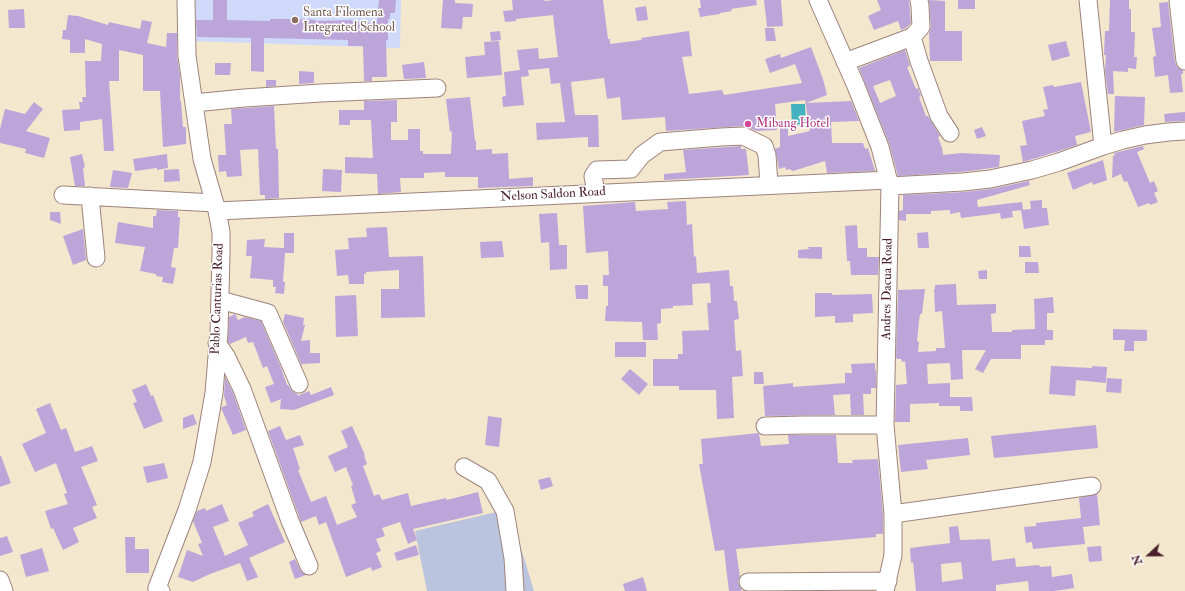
<!DOCTYPE html>
<style>
body{margin:0}
#map{position:relative;width:1185px;height:591px;overflow:hidden;background:#f3e7ce;font-family:"IM FELL Double Pica",serif}
canvas{display:block}
.north{position:absolute;left:1129px;top:535px;width:40px;height:40px;-webkit-text-stroke:3px #fff;paint-order:stroke;rotate:248deg;font-size:11px;font-weight:700;line-height:16px;text-align:center;color:#4a1f2b}
.north::after{content:'';display:block;margin:auto;width:14px;height:18px;background:#4a1f2b;clip-path:polygon(50% 0,100% 100%,50% 72%,0 100%)}
</style>
<div id="map">
<canvas width="1185" height="591"></canvas>
<div class="north">N</div>
</div>
<script>
const context = document.querySelector('canvas').getContext('2d');
context.lineJoin = 'round';
function fillPath(path, color) { context.fillStyle = color; context.fill(path, 'evenodd'); }
const toPath = rows => new Path2D(rows.map(r => 'M' + r).join(''));
function trace(path, color, width, dash) { context.strokeStyle = color; context.lineWidth = width; context.lineCap = dash ? 'butt' : 'round'; context.setLineDash(dash || []); context.stroke(path); }
function label(font, color, halo, rows, align = 'center') {
  context.font = font + ' "IM FELL Double Pica",serif'; context.lineWidth = 3; context.setLineDash([]); context.textBaseline = 'middle'; context.strokeStyle = halo; context.fillStyle = color; for (const [text, x, y, turn = 0] of rows) {
    context.save(); context.translate(x, y); context.rotate((+turn || 0) * Math.PI / 180); context.textAlign = isNaN(turn) ? turn : align; if (halo) context.strokeText(text, 0, 0); context.fillText(text, 0, 0); context.restore();
  }
}
fillPath(toPath([
 [190,0,401,0,400,48,191,41]
]), '#cfdafa');
fillPath(toPath([
 [509,509,534,591,427,591,415,531]
]), '#bac4de');
fillPath(toPath([
 [791,104,805,104,806,124,792,125]
]), '#43b1c0');
fillPath(toPath([
 [213,0,227,0,227,20,270,21,270,19,305,19,315,20,315,21,357,20,357,22,377,23,379,0,396,0,395,13,390,13,390,19,388,19,388,40,386,40,387,77,372,77,372,81,364,81,363,46,348,46,348,40,264,38,264,72,251,71,251,38,197,37,196,20,213,20],
 [443,0,455,0,455,3,473,4,472,17,463,17,462,29,441,28],
 [512,0,544,0,545,1,555,0,603,0,608,39,610,39,610,44,642,40,641,38,689,31,692,56,682,57,689,94,722,90,724,95,802,83,795,64,770,73,765,59,780,54,781,58,811,47,823,79,827,95,806,103,851,101,859,121,831,122,832,143,863,143,865,149,868,148,875,171,827,173,825,161,793,171,789,169,786,170,785,167,779,169,775,149,780,147,780,128,788,128,788,136,810,131,805,100,775,104,777,130,757,131,743,126,666,131,665,117,622,120,620,97,607,99,604,78,571,82,575,115,598,115,599,147,588,147,588,137,537,140,536,123,565,122,560,83,551,84,549,68,528,70,529,76,521,77,524,105,503,107,502,97,506,96,504,72,520,70,517,50,538,48,539,59,558,57,553,15,516,19,516,21,505,22,503,11,513,10],
 [700,0,756,0,757,5,731,9,732,11,720,13,720,14,700,17,698,8,701,8],
 [764,0,781,0,783,26,767,27],
 [877,0,909,0,911,23,906,28,901,30,898,21,874,30,868,16,881,10],
 [929,0,945,1,945,31,962,31,962,61,930,61,929,33,931,27],
 [958,0,975,0,975,9,958,9],
 [1110,0,1129,0,1129,9,1131,9,1131,32,1135,32,1134,57,1137,57,1136,69,1128,68,1128,72,1113,71,1114,94,1108,94,1105,70,1106,55,1104,55,1105,31,1109,31],
 [1168,2,1175,62,1177,67,1183,70,1183,74,1181,74,1183,92,1170,93,1168,75,1155,77,1153,57,1156,56,1152,28,1161,27,1159,3],
 [646,6,648,20,637,21,635,8],
 [24,9,25,28,9,28,8,10],
 [68,15,78,16,108,25,109,22,140,29,142,20,152,22,147,43,166,47,167,33,177,33,177,56,180,75,180,101,181,101,183,127,186,127,186,144,163,147,160,91,143,91,143,55,119,50,119,81,109,81,114,151,104,151,102,119,80,122,80,130,64,131,62,110,80,109,79,102,83,102,82,97,86,97,85,61,101,61,102,44,85,39,85,53,70,53,70,40,62,39,63,30,66,30],
 [765,28,774,28,776,41,766,41],
 [500,31,501,40,491,41,490,32],
 [499,41,502,75,467,78,465,57,485,55,484,42],
 [1066,41,1070,56,1052,61,1048,45],
 [905,50,910,66,907,67,916,89,918,88,921,96,919,97,926,116,928,116,940,136,938,137,942,148,943,155,961,153,1000,155,999,167,962,172,898,176,889,143,859,68],
 [890,80,896,96,880,103,873,86],
 [424,62,426,78,404,79,402,65],
 [215,63,231,63,230,75,215,75],
 [299,71,314,72,314,83,299,84],
 [266,80,276,80,276,86,266,87],
 [1081,82,1091,132,1075,136,1077,145,1056,152,1023,162,1020,146,1027,145,1022,121,1045,116,1043,110,1048,109,1043,87,1053,85,1054,87],
 [1115,96,1145,97,1144,125,1114,132],
 [470,97,475,141,476,141,476,150,492,149,492,154,508,153,509,179,533,177,533,186,478,188,478,177,445,177,445,172,424,173,424,178,400,178,401,192,378,194,377,174,345,173,345,157,373,158,371,120,350,120,350,125,339,125,339,110,364,110,364,101,397,100,397,122,391,122,391,140,408,140,408,129,420,129,420,151,423,151,423,154,451,154,452,131,450,132,446,99],
 [34,102,43,109,26,131,50,138,44,158,25,153,26,149,0,143,0,129,5,109,25,114],
 [274,106,276,149,278,149,279,198,265,199,265,195,260,195,258,149,240,150,242,176,227,177,226,171,219,172,218,155,226,155,224,124,232,124,231,109],
 [1185,112,1185,121,1165,122,1164,114],
 [982,127,986,136,977,139,974,130],
 [741,146,741,149,746,149,749,175,664,180,664,174,686,172,683,150],
 [1143,146,1144,149,1137,152,1150,183,1154,181,1158,191,1154,193,1158,202,1150,205,1149,203,1138,207,1127,181,1124,182,1121,174,1112,178,1113,156,1115,155,1114,153],
 [82,154,85,167,83,168,85,186,75,186,70,157],
 [167,154,168,168,157,170,157,168,135,171,133,159],
 [1103,160,1107,180,1093,185,1092,182,1073,190,1067,173],
 [179,169,180,181,164,182,164,170],
 [323,169,342,170,341,192,322,191],
 [113,170,132,173,128,188,110,187],
 [1029,181,1030,185,977,200,978,207,1022,202,1023,210,1012,211,1013,217,1001,219,1000,213,961,218,960,212,950,214,950,210,931,211,931,214,906,214,906,221,899,220,899,211,903,210,903,195,964,192,991,189],
 [1042,200,1042,208,1047,208,1049,225,1024,229,1021,210,1031,209,1030,201],
 [686,201,687,225,692,224,694,257,696,256,697,273,729,270,730,286,733,286,734,301,737,301,739,319,734,320,736,351,741,350,743,376,732,377,734,418,717,419,716,390,679,390,679,386,653,386,653,359,678,359,678,354,683,354,682,331,709,330,707,303,711,303,710,283,692,284,693,305,673,306,673,308,661,309,661,323,657,324,658,340,643,340,642,322,605,321,606,306,608,306,608,286,603,286,603,275,609,275,608,251,586,253,583,206,635,202,636,211,668,209,667,202],
 [157,210,178,211,178,217,180,217,178,248,174,248,171,267,176,268,173,284,162,282,163,277,156,276,156,274,140,271,145,247,115,243,118,222,153,228,153,216,156,216],
 [50,212,60,212,61,224,50,220],
 [557,213,559,245,567,245,567,269,550,270,549,242,541,243,539,214],
 [857,225,858,248,867,248,867,257,879,257,878,275,851,275,850,261,847,261,845,226],
 [387,227,389,257,423,256,425,317,381,318,381,289,399,289,399,270,366,272,366,274,364,274,364,284,349,284,348,275,337,276,335,250,349,249,348,238,367,237,366,228],
 [83,229,86,260,73,265,63,236],
 [928,232,929,248,918,248,917,233],
 [284,233,294,233,294,253,285,253,283,282,285,282,284,294,275,293,276,287,273,287,273,280,250,278,252,256,246,256,247,240,265,239,264,247,284,248],
 [502,241,504,257,481,258,480,242],
 [1019,246,1030,246,1031,257,1019,257],
 [808,247,822,247,822,259,798,258,798,250,809,249],
 [1025,262,1038,262,1039,273,1025,273],
 [987,270,987,279,979,279,978,271],
 [956,284,957,305,996,304,996,313,991,314,992,332,1012,332,1012,330,1035,329,1034,299,1053,297,1054,313,1047,313,1047,330,1053,330,1053,340,1045,340,1045,345,1021,345,1021,359,991,359,983,373,975,369,986,350,962,350,963,379,951,380,950,363,927,364,928,384,950,383,950,397,972,397,973,411,960,411,960,406,939,406,939,403,910,404,910,422,895,422,896,385,907,384,905,361,902,362,901,359,897,359,896,357,898,290,925,289,922,314,920,314,919,321,917,341,919,342,918,352,936,351,936,348,945,348,942,311,935,312,934,289,935,289,935,285],
 [575,285,588,285,588,299,576,299],
 [815,293,832,293,832,295,872,294,873,313,853,314,853,322,835,323,835,316,815,317],
 [356,295,358,336,336,337,335,296],
 [235,314,238,320,245,317,261,321,281,368,287,385,288,385,293,392,298,394,297,396,309,391,311,395,331,387,334,395,294,410,280,409,281,399,271,403,265,387,274,384,267,366,263,368,253,342,248,343,246,337,230,344,228,342,229,317],
 [285,314,304,318,303,325,305,325,301,341,310,340,310,353,320,353,320,363,302,364,302,366,283,322],
 [1113,329,1147,330,1147,341,1134,341,1134,351,1124,351,1125,340,1113,340],
 [615,342,646,342,646,357,615,357],
 [875,363,875,370,876,370,876,388,871,388,871,394,863,394,864,415,851,415,850,394,833,395,835,415,765,416,763,386,793,383,793,387,845,383,845,373,852,373,851,364],
 [1051,366,1092,368,1092,366,1107,367,1106,383,1076,380,1075,396,1049,394],
 [630,369,648,384,639,395,621,379],
 [754,372,763,372,764,384,754,384],
 [225,377,233,393,246,430,233,435,221,408,222,407,227,405,224,396],
 [1107,378,1122,379,1121,393,1106,392],
 [146,384,151,396,153,395,163,421,144,429,133,403,137,402,132,390],
 [50,403,61,430,66,428,75,452,92,446,98,461,81,467,97,505,92,507,97,518,73,528,79,542,63,550,53,528,51,529,45,511,68,504,64,494,67,493,56,463,35,472,22,444,46,433,36,409],
 [193,414,197,424,183,429,183,418],
 [488,416,502,418,499,447,485,445],
 [1096,425,1098,448,994,458,991,436],
 [280,426,286,440,300,435,304,445,293,448,300,469,298,470,311,502,326,496,337,525,357,517,351,505,356,503,351,486,353,485,346,467,335,472,328,456,348,447,341,431,352,426,365,455,364,455,367,464,363,466,374,496,379,494,382,500,408,493,411,506,446,498,447,500,478,492,483,513,413,529,417,540,408,544,400,522,382,528,385,536,376,539,381,551,376,553,382,567,372,571,371,567,346,577,326,522,319,525,316,516,301,522,268,431],
 [759,433,761,446,789,444,788,435,836,435,838,463,853,463,852,460,878,459,883,514,883,534,876,534,876,537,736,549,740,577,738,582,742,591,729,591,724,550,715,551,699,464,703,464,701,439],
 [968,438,970,455,926,460,928,469,901,472,898,445],
 [0,456,1,456,11,483,0,487],
 [164,463,168,478,147,483,143,467],
 [550,477,553,486,541,490,538,480],
 [1097,494,1100,525,1083,527,1085,544,1033,549,1032,542,1026,543,1024,527,1036,526,1036,523,1081,518,1079,498],
 [222,504,229,521,213,527,225,556,248,545,238,523,254,516,252,512,268,504,285,542,249,558,258,577,247,581,240,563,210,574,193,582,178,577,187,550,203,556,198,544,202,543,193,521,197,511,205,508,206,511],
 [958,526,960,540,990,539,992,561,1015,558,1016,567,1039,565,1040,567,1051,566,1052,577,1072,574,1074,588,1054,591,1029,591,1028,581,996,585,996,591,916,591,913,562,911,563,910,548,950,543,949,527],
 [961,562,963,579,942,582,941,564],
 [7,536,13,552,0,556,0,538],
 [125,537,135,537,135,549,149,549,149,573,126,573],
 [416,545,419,555,397,561,394,553],
 [1101,546,1102,561,1089,562,1087,547],
 [42,548,49,571,26,577,20,555],
 [295,559,300,570,306,575,295,579,289,562],
 [643,577,647,591,625,591,623,584]
]), '#bca6d9');
const minor = toPath([
 [818,0,856,86,880,147,890,186,885,425,893,514,893,555,885,591],
 [1088,0,1103,146],
 [1178,0,1185,61],
 [912,37,919,61,939,116,950,133],
 [845,62,912,37,921,27,920,6,919,0],
 [194,103,244,98,321,93,437,88],
 [890,186,963,182,990,179,1032,170,1059,162,1103,146,1123,140,1145,135,1168,132,1185,131],
 [596,193,593,176,597,170,631,169,642,155,660,142,721,137,743,136,764,146,767,155,769,185],
 [63,195,215,203],
 [90,196,96,258],
 [217,211,889,180],
 [220,300,268,313,299,384],
 [217,343,226,356,242,389,290,521,309,566],
 [765,426,803,425,885,425],
 [464,467,488,481,505,511,513,558,515,591],
 [893,514,1092,486],
 [0,580,4,591],
 [748,582,888,581],
 [161,591,157,588,187,510,202,462,214,393,219,332,221,254,221,232,217,211,202,159,187,56,186,0]
]);
trace(minor, '#9e837c', 19);
trace(minor, '#fff', 17);
for (const [x, y, r, color] of [
 [295,20,4,"#8d6e63"],
 [748,124,4,"#d1479c"]
]) { const dot = new Path2D(); dot.arc(x, y, r, 0, 2 * Math.PI); context.fillStyle = color; context.fill(dot); trace(dot, '#fff', 1.5); }
label('13px', '#785e54', '#fff', [
 ["Santa Filomena",303,13],
 ["Integrated School",303,28]
], 'left');
label('13px', '#b23c85', '#fff', [
 ["Mibang Hotel",756,124]
], 'left');
label('13px', '#4a1f2b', '#fff', [
 ["Nelson Saldon Road",553,195,-3],
 ["Andres Dacua Road",888,289,-89],
 ["Pablo Canturias Road",218,299,-88]
]);
</script>
